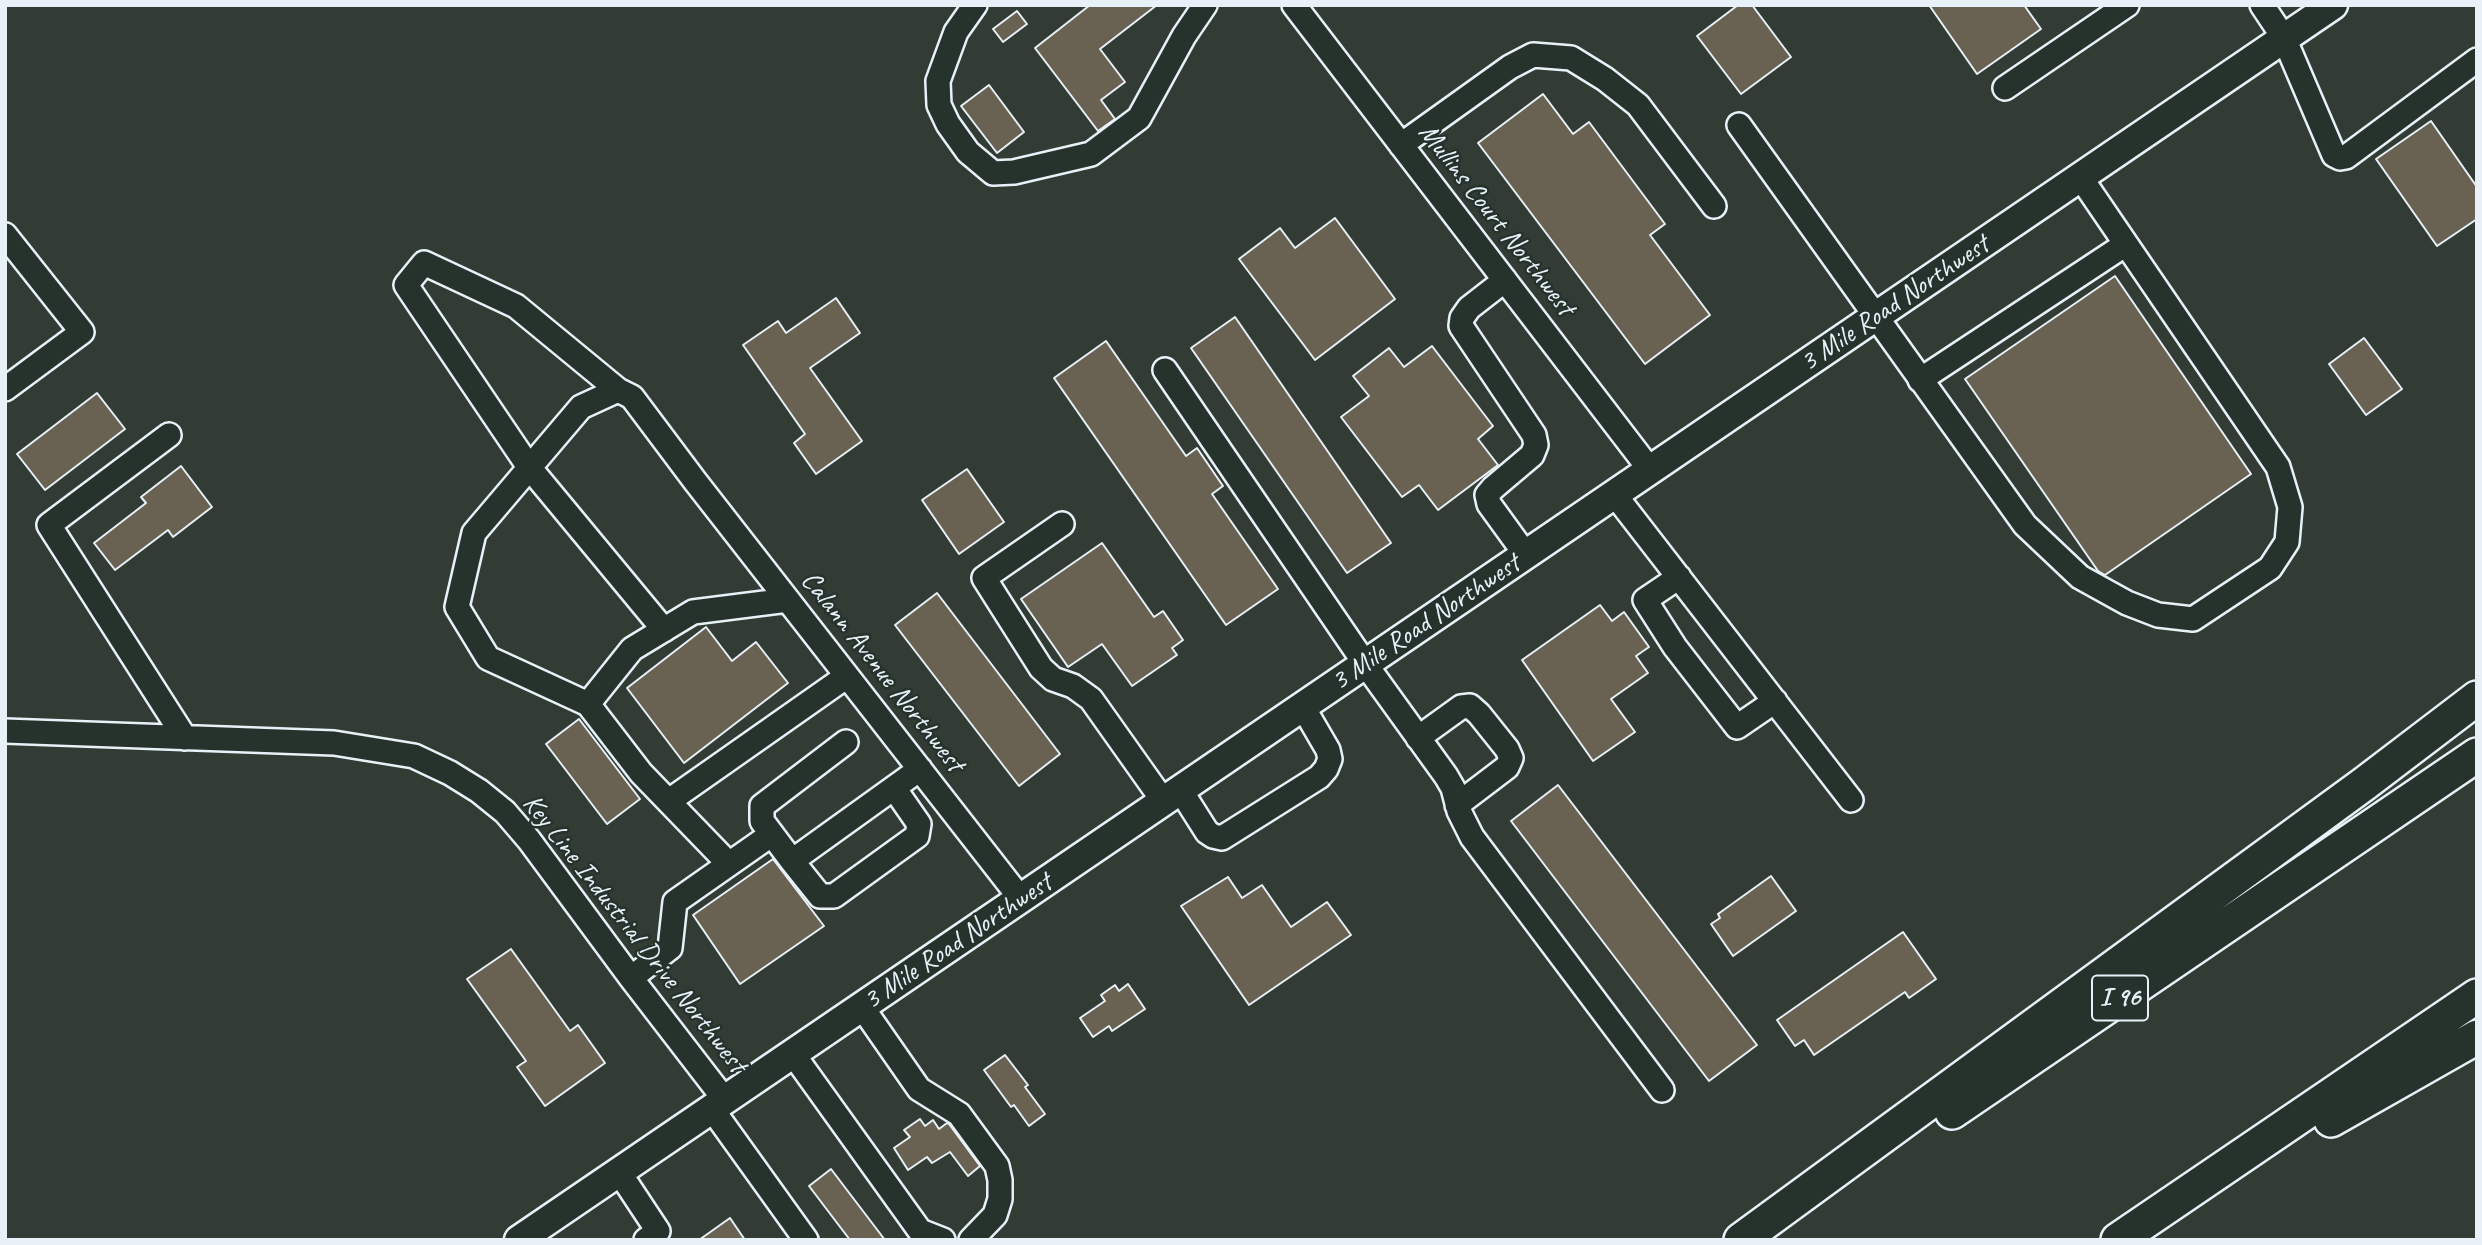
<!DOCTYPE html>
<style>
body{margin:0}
#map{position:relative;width:2482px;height:1245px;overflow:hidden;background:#333c34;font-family:Caveat,sans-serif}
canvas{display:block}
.frame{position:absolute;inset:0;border:7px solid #e8f1f8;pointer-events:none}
</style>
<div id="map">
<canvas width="2482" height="1245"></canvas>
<div class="frame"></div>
</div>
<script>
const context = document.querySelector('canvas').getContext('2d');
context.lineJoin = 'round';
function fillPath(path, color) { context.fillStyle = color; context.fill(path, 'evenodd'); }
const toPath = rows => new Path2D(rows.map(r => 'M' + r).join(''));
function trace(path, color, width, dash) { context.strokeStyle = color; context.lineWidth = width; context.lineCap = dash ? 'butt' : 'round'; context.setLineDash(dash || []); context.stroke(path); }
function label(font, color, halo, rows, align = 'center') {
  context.font = font + ' Caveat,sans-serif'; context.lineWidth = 5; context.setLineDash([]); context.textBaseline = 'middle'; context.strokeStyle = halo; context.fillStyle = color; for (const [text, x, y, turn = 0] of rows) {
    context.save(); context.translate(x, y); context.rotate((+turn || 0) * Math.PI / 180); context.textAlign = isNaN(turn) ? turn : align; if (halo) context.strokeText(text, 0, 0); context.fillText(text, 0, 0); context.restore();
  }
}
const building = toPath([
 [1090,5,1157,5,1100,49,1125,82,1101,100,1115,119,1098,131,1035,48,1090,5],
 [1738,5,1752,5,1791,57,1741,94,1697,36,1738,5],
 [1929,5,2024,5,2041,29,1977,74,1929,5],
 [1017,11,1027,24,1003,42,993,29,1017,11],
 [989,85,1024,132,997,153,961,106,989,85],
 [1543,94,1573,134,1589,122,1665,224,1650,235,1710,315,1645,364,1478,143,1543,94],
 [2431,121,2477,187,2477,219,2437,246,2376,159,2431,121],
 [1335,218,1395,299,1315,360,1239,259,1280,228,1295,248,1335,218],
 [2115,276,2251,474,2105,575,2098,571,1965,379,2115,276],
 [836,298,860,333,810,368,862,441,816,474,794,443,805,434,743,345,778,321,786,333,836,298],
 [1235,317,1391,543,1347,573,1191,348,1235,317],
 [2364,338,2402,389,2366,415,2329,364,2364,338],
 [1106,341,1186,456,1197,448,1223,486,1212,494,1278,589,1226,625,1054,378,1106,341],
 [1432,346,1493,426,1478,439,1498,465,1438,510,1419,485,1402,497,1341,417,1369,396,1353,376,1389,348,1404,367,1432,346],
 [97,393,125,429,45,490,17,454,97,393],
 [181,466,212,507,173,537,168,530,115,570,94,543,146,503,141,497,181,466],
 [967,469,1004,522,959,554,922,500,967,469],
 [1102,543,1154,617,1163,611,1183,640,1172,648,1177,655,1132,686,1102,644,1068,667,1021,599,1102,543],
 [937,593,1060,754,1019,786,895,625,937,593],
 [1600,605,1612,621,1624,612,1649,647,1636,656,1648,673,1611,699,1635,732,1593,761,1522,660,1600,605],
 [706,627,732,661,756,642,788,683,684,763,627,688,706,627],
 [579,719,640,799,607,824,546,744,579,719],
 [1558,785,1757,1045,1709,1081,1511,821,1558,785],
 [773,859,824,926,740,984,693,915,773,859],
 [1771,876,1796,911,1733,956,1711,924,1720,918,1718,914,1771,876],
 [1228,877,1242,898,1262,885,1291,927,1327,902,1351,935,1249,1005,1181,906,1228,877],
 [1903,932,1936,979,1909,998,1905,992,1814,1055,1804,1040,1795,1046,1777,1020,1903,932],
 [511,949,570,1031,578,1025,605,1063,545,1106,517,1067,526,1061,467,979,511,949],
 [1128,984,1145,1009,1112,1031,1109,1026,1093,1037,1080,1018,1105,1001,1101,995,1115,985,1119,991,1128,984],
 [1005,1055,1028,1085,1025,1087,1045,1114,1029,1126,1014,1105,1011,1107,984,1070,1005,1055],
 [920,1119,925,1126,933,1120,939,1129,947,1123,949,1124,980,1166,968,1176,950,1152,932,1163,927,1157,908,1170,894,1148,910,1137,904,1130,920,1119],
 [831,1169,885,1240,850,1240,809,1186,831,1169],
 [730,1218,745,1240,699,1240,730,1218]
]);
fillPath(building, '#696252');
trace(building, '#e8f1f8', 2);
const minor = toPath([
 [975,5,956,32,938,81,939,105,948,124,968,152,993,173,1014,172,1091,154,1139,118,1184,36,1205,5],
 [1294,5,1651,471],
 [2262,5,2284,38,2334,155,2340,158,2346,157,2477,60],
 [2005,88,2127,5],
 [1739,125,2025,525,2080,577,2127,603,2158,615,2193,619,2270,568,2287,542,2290,507,2278,467,2081,178],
 [1401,145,1510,67,1533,55,1571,58,1605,79,1638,105,1714,206],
 [5,235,82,332,5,389],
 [1505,280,1469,308,1462,318,1461,326,1534,435,1536,445,1532,455,1493,488,1487,495,1489,504,1526,555],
 [1165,370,1366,665,1446,776,1453,788,1459,811,1472,837,1662,1090],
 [1920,380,2126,244],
 [618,390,516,306,424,263,406,285,529,467,664,630],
 [169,435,49,525,185,738],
 [1615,495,1851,800],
 [1062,524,984,578,1041,668,1053,679,1073,686,1091,699,1164,802],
 [1679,577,1645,600,1675,647,1737,727,1775,701],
 [588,704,632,649,693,612,788,600],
 [5,731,334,743,414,756,450,773,479,791,505,812,529,840,631,978,725,1100],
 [1418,738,1461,707,1470,706,1479,714,1507,749,1511,758,1507,767,1457,805],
 [846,742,762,806,762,821,792,861,920,769],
 [1181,791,1207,832,1213,836,1222,838,1319,777,1326,769,1330,759,1328,750,1303,707],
 [669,801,847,676],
 [792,861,820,896,834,896,917,836,919,824,894,788],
 [729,864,641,773,588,704,488,658,457,607,474,533,581,407,618,390,632,397,695,481,1021,899],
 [631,978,670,948,675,902,772,834],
 [862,1007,919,1089,959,1114,997,1166,1000,1180,1000,1199,995,1215,971,1240],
 [793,1054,920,1231,943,1240],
 [712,1109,806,1240],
 [619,1172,658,1231,646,1240]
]);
const major = toPath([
 [519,1240,2333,5]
]);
const highway = toPath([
 [1952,1112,2477,755],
 [2331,1120,2477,1037],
 [1741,1240,2364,784,2477,698],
 [2118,1240,2477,996]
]);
trace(minor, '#e8f1f8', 28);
trace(major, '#e8f1f8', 33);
trace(highway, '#e8f1f8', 38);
trace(minor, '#26332d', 23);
trace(major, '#26332d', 28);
trace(highway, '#26332d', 33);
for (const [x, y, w] of [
 [2120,998,56]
]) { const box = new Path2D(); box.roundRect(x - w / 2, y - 22.5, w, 45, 5); context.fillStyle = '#26332d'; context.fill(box); trace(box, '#e8f1f8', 2); }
label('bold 26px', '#e8f1f8', null, [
 ["I 96",2120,998]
]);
label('28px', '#e8f1f8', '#26332d', [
 ["Mullins Court Northwest",1496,220,52],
 ["3 Mile Road Northwest",1895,304,-34],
 ["3 Mile Road Northwest",1426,623,-34],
 ["Calann Avenue Northwest",882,672,52],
 ["Key Line Industrial Drive Northwest",634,934,52],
 ["3 Mile Road Northwest",958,942,-34]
]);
</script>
